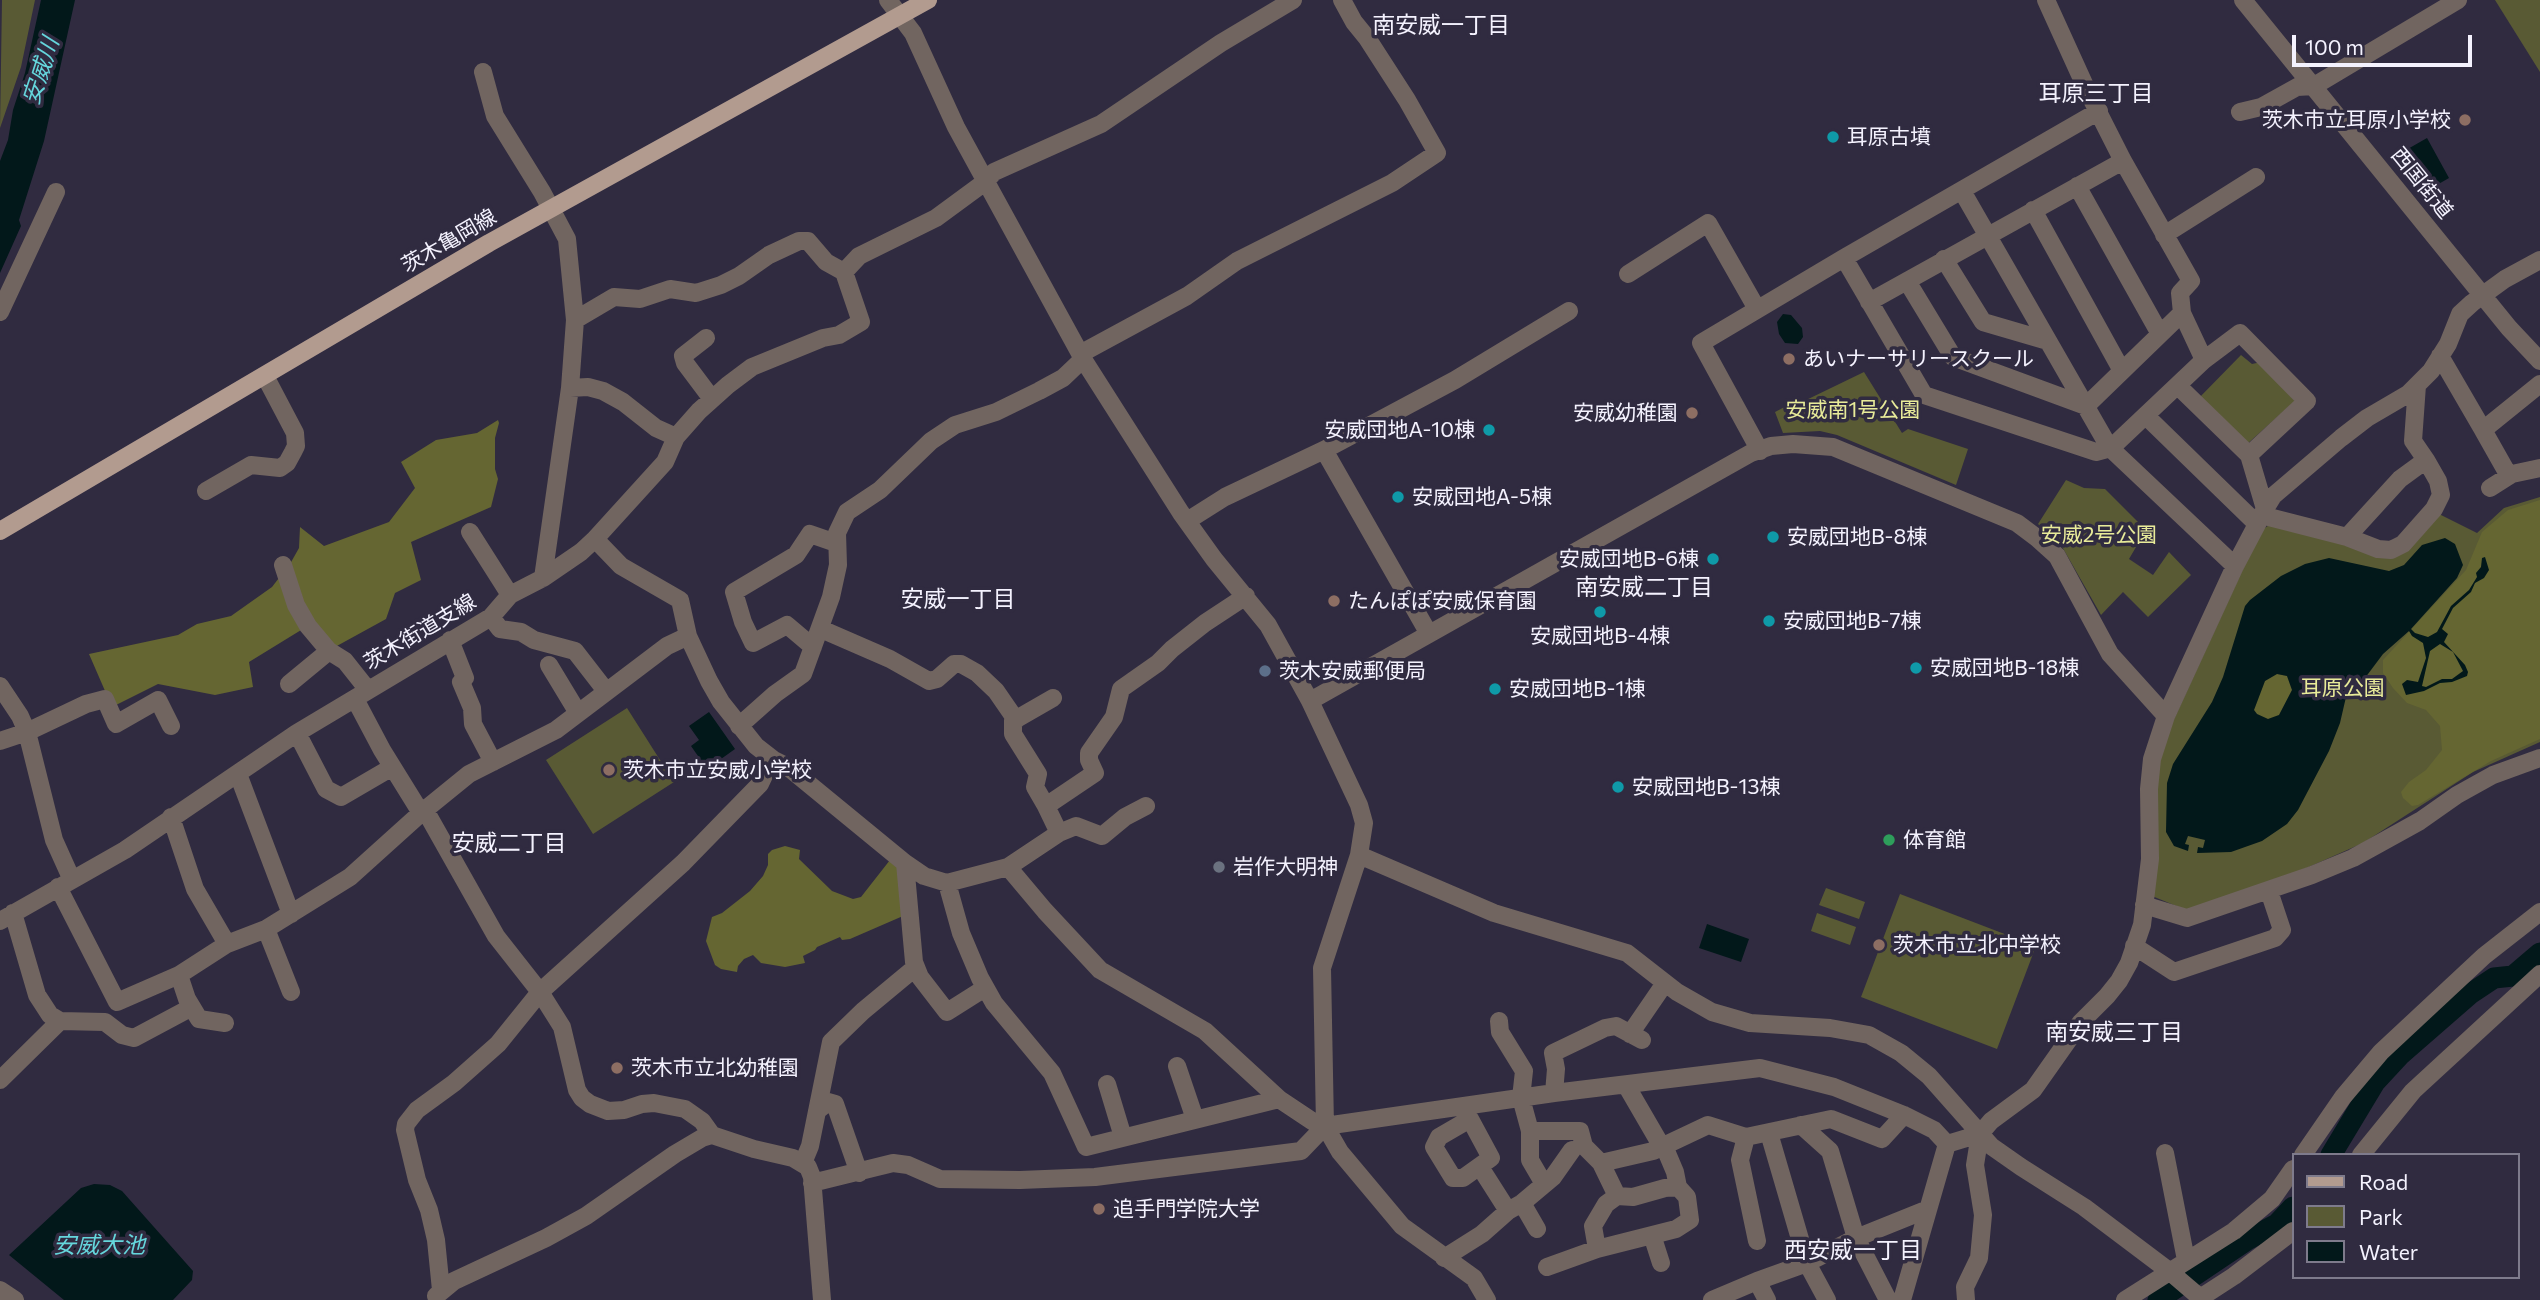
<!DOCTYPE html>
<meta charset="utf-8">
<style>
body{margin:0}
#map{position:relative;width:2540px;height:1300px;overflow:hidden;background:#302b40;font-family:Commissioner,sans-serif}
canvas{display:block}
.legend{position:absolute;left:2292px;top:1153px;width:228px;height:126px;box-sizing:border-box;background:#302b40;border:2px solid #7e7b8c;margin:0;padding:9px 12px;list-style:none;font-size:21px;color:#f4f2fe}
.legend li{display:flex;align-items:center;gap:14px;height:35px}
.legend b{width:35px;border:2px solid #7e7b8c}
.scale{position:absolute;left:2292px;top:35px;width:180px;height:32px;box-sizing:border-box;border:4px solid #f4f2fe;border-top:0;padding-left:9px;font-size:21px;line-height:24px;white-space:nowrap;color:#f4f2fe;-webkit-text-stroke:5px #302b40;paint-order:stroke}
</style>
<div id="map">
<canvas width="2540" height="1300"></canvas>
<ul class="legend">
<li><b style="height:9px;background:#b29b8f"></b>Road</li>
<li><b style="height:19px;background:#595a34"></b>Park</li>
<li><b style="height:19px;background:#02181a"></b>Water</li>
</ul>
<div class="scale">100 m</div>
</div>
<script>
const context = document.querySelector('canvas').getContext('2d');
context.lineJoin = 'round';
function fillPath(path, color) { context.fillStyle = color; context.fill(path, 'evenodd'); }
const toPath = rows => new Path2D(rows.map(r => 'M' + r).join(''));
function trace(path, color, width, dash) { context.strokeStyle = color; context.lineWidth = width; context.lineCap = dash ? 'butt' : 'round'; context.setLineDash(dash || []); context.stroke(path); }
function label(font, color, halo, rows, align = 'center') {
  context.font = font + ' Commissioner,"Noto Sans JP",sans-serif'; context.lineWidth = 7; context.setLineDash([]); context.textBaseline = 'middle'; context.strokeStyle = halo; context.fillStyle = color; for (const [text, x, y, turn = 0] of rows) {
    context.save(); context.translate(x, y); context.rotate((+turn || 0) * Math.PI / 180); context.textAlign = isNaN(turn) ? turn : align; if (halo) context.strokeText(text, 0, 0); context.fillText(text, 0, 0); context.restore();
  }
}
fillPath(toPath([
 [2,0,35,0,21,67,0,128],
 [2495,0,2540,0,2540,72],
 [2241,355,2252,364,2261,362,2295,401,2246,445,2197,400],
 [1864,372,1902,433,1908,429,1968,449,1956,485,1837,435,1820,431,1783,433,1775,412,1800,399,1802,402],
 [2066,480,2084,488,2105,489,2146,530,2129,559,2153,575,2169,552,2191,575,2148,617,2123,592,2101,615,2060,543,2038,524],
 [2540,497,2540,742,2473,772,2363,843,2268,885,2191,912,2152,896,2156,768,2163,743,2258,536,2263,529,2274,522,2380,553,2435,512,2477,533,2504,508],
 [627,708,674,782,593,834,546,760],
 [1826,888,1865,902,1859,919,1819,905],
 [1900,894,2036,946,1997,1049,1861,997],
 [1817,913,1856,927,1850,945,1811,931]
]), '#595a34');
fillPath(toPath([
 [498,420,499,423,495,438,495,469,498,479,491,507,411,542,421,580,395,593,386,619,335,647,311,624,290,564,299,548,300,527,324,546,389,522,415,488,401,462,436,440,477,433],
 [2540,500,2540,739,2491,761,2418,805,2412,806,2403,798,2401,792,2409,782,2426,770,2442,750,2440,726,2426,710,2407,703,2393,688,2383,673,2383,660,2466,570,2482,532,2508,510],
 [282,574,306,627,249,662,253,687,215,695,158,684,112,707,89,654,178,635,197,624,231,616,272,587],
 [2277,674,2287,676,2292,690,2279,715,2268,719,2257,714,2254,710,2265,681],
 [785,846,800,850,799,859,832,891,853,899,861,897,890,860,899,867,903,916,850,939,842,940,840,937,817,947,815,950,803,956,805,963,785,967,761,963,753,955,744,959,738,966,737,972,721,969,715,965,706,941,712,917,722,913,750,891,763,876,768,865,768,854,772,850]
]), '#656632');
fillPath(toPath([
 [41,0,75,0,44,141,19,220,21,226,0,273,0,161,8,140,13,110,25,73],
 [2427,138,2449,178,2428,190,2406,150],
 [1783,314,1791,315,1802,328,1803,337,1798,344,1785,343,1779,334,1777,322],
 [2445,538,2455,544,2463,565,2457,578,2411,629,2415,633,2428,637,2437,632,2451,606,2469,590,2477,577,2476,573,2481,567,2482,558,2485,557,2489,570,2484,578,2475,583,2471,592,2453,608,2442,629,2448,634,2444,642,2465,665,2468,672,2467,676,2452,682,2440,683,2424,691,2406,695,2402,684,2407,680,2418,682,2426,658,2423,643,2412,636,2409,631,2383,654,2356,690,2346,697,2340,723,2329,751,2298,810,2287,824,2262,841,2231,852,2197,853,2198,847,2203,848,2205,840,2188,836,2185,844,2189,845,2188,851,2174,846,2166,832,2167,783,2173,764,2212,702,2223,677,2245,606,2250,600,2281,576,2305,564,2329,558,2389,571,2404,565,2422,545],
 [2440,644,2453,652,2463,671,2452,679,2442,679,2426,687,2422,686,2430,651],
 [2277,674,2287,676,2292,690,2279,715,2268,719,2257,714,2254,710,2265,681],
 [709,712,735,749,707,769,691,746,699,740,689,726],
 [1707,924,1749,939,1741,962,1699,948],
 [94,1184,110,1185,122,1191,193,1271,192,1280,173,1300,64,1300,9,1255,81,1188]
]), '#02181a');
trace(toPath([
 [2331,1155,2375,1082,2400,1055,2470,994,2494,978,2513,976,2540,953],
 [2158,1300,2247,1240,2277,1224,2293,1207]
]), '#02181a', 21);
trace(toPath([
 [888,0,913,33,956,127,1083,359,1181,513,1214,559,1268,625,1310,701,1359,805,1364,823,1359,855,1322,968,1325,1126,1340,1152,1402,1226,1474,1278,1487,1300],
 [2046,0,2086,88,2123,161,2191,281,2180,293,2182,313,2204,360],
 [2243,0,2509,328,2540,361],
 [2240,112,2261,107,2297,87,2314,86,2458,0],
 [2077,186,2160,334],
 [1962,191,2109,447,2235,566],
 [2033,210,2122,371],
 [2164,235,2256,177],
 [1844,258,1924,395,2096,452,2111,448,2204,360,2240,333,2307,401,2249,455],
 [1944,259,1983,322,2048,341],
 [1628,274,1708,223,1757,309],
 [1907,281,1953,357,2086,406,2182,313],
 [1869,302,2123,161],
 [0,312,56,192],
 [575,320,614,297,640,299,670,289,696,293,721,285,739,276,769,255,799,241,808,241,826,262,844,272],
 [706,338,683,356,685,363,712,399],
 [1080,354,1187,296,1237,261,1392,183,1437,153,1407,100,1367,38,1354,22,1342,0],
 [2440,356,2483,430,2540,384],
 [2178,386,2249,455,2265,509],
 [570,388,588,387,603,391,623,402,656,428,676,437],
 [2147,417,2257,524],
 [2483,430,2509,476],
 [1324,450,1429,634],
 [1760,451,1701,343,1844,258,2099,111],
 [2490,488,2512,474,2540,468],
 [206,491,251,465,280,468,287,463,293,452,296,446,295,433,265,376],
 [2261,515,2347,537,2378,549,2391,550,2403,544,2434,509,2441,495,2438,481,2426,460],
 [1187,521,1225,497,1324,450,1455,380,1569,311],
 [470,532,510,595],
 [2347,537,2400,479,2426,460,2413,441,2417,385],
 [595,539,665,462,676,437,699,411,728,385,752,367,823,338,839,335,861,322,844,272,859,256,936,218,985,182,994,172,1101,124,1221,43,1293,0],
 [283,565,296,605,308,626,329,651,345,661,368,690],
 [543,578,581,552,595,539,621,566,680,600,688,636,709,681,721,702,756,746,774,760,788,767,905,863,924,876,947,883,1008,867,1045,911,1100,970,1205,1031,1279,1099,1312,1121,1325,1126,1554,1093,1760,1068,1834,1087,1904,1115,1934,1130,1947,1144],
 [491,617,500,629,521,632,534,640,575,651,606,691],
 [821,629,890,659,929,681,937,679,954,664,961,664,977,673,996,691,1016,720],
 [450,640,465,678,461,682,472,708,473,724,493,762],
 [813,647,787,625,753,643,743,622,734,592,796,555,810,534,836,543],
 [549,665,578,713],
 [289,684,329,651],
 [0,686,20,716,27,732,54,840,72,880],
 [355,699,382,750,421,813],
 [1310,701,1751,453,1771,446,1793,444,1833,447,2017,523,2037,538,2057,556,2110,654,2166,716],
 [739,726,775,694,803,674,831,597,838,565,837,533,847,512,880,490,931,441,955,425,996,412,1039,391,1063,378,1083,359],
 [297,733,326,789,341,797,389,769],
 [0,741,27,732,86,704,105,699,116,724,158,700,171,726],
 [238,774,291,914],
 [1046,806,1035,787,1038,774,1013,734,1013,721,1053,698],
 [425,810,496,936,540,992,557,1019,562,1027,577,1090,582,1098,590,1104,608,1111,624,1110,642,1104,654,1103,685,1109,702,1121,712,1135],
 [171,817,195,889,227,944],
 [1059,833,1076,826,1102,836,1125,817,1146,806],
 [1359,855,1494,913,1627,953,1677,992,1712,1012,1750,1023,1830,1028,1869,1035,1901,1053,1929,1076,1991,1146,2021,1167,2084,1207,2169,1271,2203,1300],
 [905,863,914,962,920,977,947,1012,985,988],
 [1008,867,1059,833,1046,806,1095,773,1089,760,1089,753,1114,717,1121,689,1158,663,1172,649,1205,623,1246,596],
 [947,883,961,933,980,978,994,1003,1052,1073,1086,1147,1279,1099],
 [58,887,117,1002,179,975,227,944,266,929,350,877,421,813,469,774,556,730,667,646,688,636],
 [2144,905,2187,918,2312,875,2353,858,2420,821,2457,795,2493,775,2540,758],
 [13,913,37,995,50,1015,60,1021,105,1022,122,1035,134,1038,192,1007],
 [0,921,125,850,297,733,491,617,510,595,543,578,570,388,575,320,567,239,542,192,495,116,483,72],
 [266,929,291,992],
 [2134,946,2174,972,2275,938,2282,930,2269,891],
 [179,975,187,999,199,1019,225,1023],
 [1499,1021,1500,1032,1524,1071,1521,1098,1530,1131,1530,1160,1544,1184],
 [1630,1034,1665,983],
 [1177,1066,1195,1119],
 [0,1080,60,1021],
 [1107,1084,1123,1137],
 [1626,1085,1662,1147],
 [1554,1093,1556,1069,1553,1053,1605,1028,1616,1026,1642,1040],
 [817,1111,828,1102,835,1104,859,1173],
 [1470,1119,1491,1158,1463,1178,1453,1178,1434,1147,1439,1137,1470,1119],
 [1801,1125,1830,1151,1856,1238,1888,1300],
 [1530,1131,1580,1131,1584,1146,1601,1163,1617,1196,1606,1204,1593,1226,1597,1249],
 [1769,1133,1807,1263,1827,1300],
 [1746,1137,1740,1160,1757,1241],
 [1947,1144,1980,1134],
 [1664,1146,1675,1172,1678,1187],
 [2165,1153,2186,1260],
 [2303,1155,2343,1097,2381,1052,2484,956,2540,912],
 [2361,1155,2413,1091,2540,974],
 [803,1163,810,1146,831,1042,863,1011,916,967],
 [1601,1163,1653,1151,1708,1125,1746,1137,1831,1119,1882,1139,1904,1115],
 [1480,1167,1508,1211],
 [812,1183,893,1163,908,1165,940,1179,1020,1180,1095,1177,1301,1151,1325,1126],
 [1522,1203,1537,1229],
 [1652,1235,1661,1263],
 [1444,1258,1482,1234,1508,1211,1522,1203,1553,1177,1572,1150],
 [1547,1267,1597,1249,1676,1229,1690,1220,1687,1197,1678,1187,1665,1188,1633,1197,1617,1196],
 [1757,1281,1767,1300],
 [0,1290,15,1300],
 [441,1290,436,1240,429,1210,417,1180,405,1130,406,1124,417,1110,454,1083,498,1044,540,992,683,863,760,784,768,767,774,760],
 [436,1296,454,1281,546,1238,586,1216,675,1154,702,1138,712,1135,754,1149,793,1158,808,1167,812,1177,822,1300],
 [2200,1298,2234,1276,2293,1231],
 [1712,1300,1757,1281,1807,1263,1856,1238,1928,1209],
 [1902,1300,1947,1144],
 [1966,1300,1965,1287,1979,1258,1983,1215,1975,1165,1980,1134,1991,1121,2033,1090,2081,1022,2107,996,2119,981,2129,963,2142,925,2150,859,2149,789,2152,759,2166,716,2235,566,2265,509,2273,496,2341,438,2367,418,2408,394,2431,371,2448,344,2460,314,2472,303,2505,279,2540,260],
 [2125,1300,2234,1231,2272,1199,2293,1169]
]), '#716560', 18);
trace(toPath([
 [0,531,489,243,928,0]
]), '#b29b8f', 18);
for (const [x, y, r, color] of [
 [2465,120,7,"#8d6e63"],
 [1833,137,7,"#0f9aa8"],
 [1789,359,7,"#8d6e63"],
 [1692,413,7,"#8d6e63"],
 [1489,430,7,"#0f9aa8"],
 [1398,497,7,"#0f9aa8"],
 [1773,537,7,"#0f9aa8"],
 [1713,559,7,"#0f9aa8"],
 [1334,601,7,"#8d6e63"],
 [1600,612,7,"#0f9aa8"],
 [1769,621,7,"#0f9aa8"],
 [1916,668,7,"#0f9aa8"],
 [1265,671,7,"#5c6f8a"],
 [1495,689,7,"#0f9aa8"],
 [609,770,7,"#8d6e63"],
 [1618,787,7,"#0f9aa8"],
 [1889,840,7,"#2e9e5b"],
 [1219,867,7,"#6b7280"],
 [1879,945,7,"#8d6e63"],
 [617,1068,7,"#8d6e63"],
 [1099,1209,7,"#8d6e63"]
]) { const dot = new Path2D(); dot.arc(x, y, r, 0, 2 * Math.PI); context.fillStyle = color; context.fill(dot); trace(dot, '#302b40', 2.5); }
label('21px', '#f4f2fe', '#302b40', [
 ["茨木市立耳原小学校",2451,120,"right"],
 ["耳原古墳",1847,137],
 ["あいナーサリースクール",1803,359],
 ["安威幼稚園",1678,413,"right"],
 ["安威団地A-10棟",1475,430,"right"],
 ["安威団地A-5棟",1412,497],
 ["安威団地B-8棟",1787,537],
 ["安威団地B-6棟",1699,559,"right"],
 ["たんぽぽ安威保育園",1348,601],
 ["安威団地B-7棟",1783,621],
 ["安威団地B-4棟",1600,636,"center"],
 ["安威団地B-18棟",1930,668],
 ["茨木安威郵便局",1279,671],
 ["安威団地B-1棟",1509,689],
 ["茨木市立安威小学校",623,770],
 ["安威団地B-13棟",1632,787],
 ["体育館",1903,840],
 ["岩作大明神",1233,867],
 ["茨木市立北中学校",1893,945],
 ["茨木市立北幼稚園",631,1068],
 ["追手門学院大学",1113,1209]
], 'left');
label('21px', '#f4f2fe', '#302b40', [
 ["西国街道",2422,183,51],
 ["茨木亀岡線",449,241,-30],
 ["茨木街道支線",420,632,-31]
]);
label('21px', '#e8eb99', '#302b40', [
 ["安威南1号公園",1853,410],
 ["安威2号公園",2099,535],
 ["耳原公園",2343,688]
]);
label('23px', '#f4f2fe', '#302b40', [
 ["南安威一丁目",1441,25],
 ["耳原三丁目",2096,93],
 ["南安威二丁目",1644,587],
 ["安威一丁目",958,599],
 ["安威二丁目",509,843],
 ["南安威三丁目",2114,1032],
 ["西安威一丁目",1853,1250]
]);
label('italic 23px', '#65d6dc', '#302b40', [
 ["安威川",41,71,-72],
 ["安威大池",99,1245]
]);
</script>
